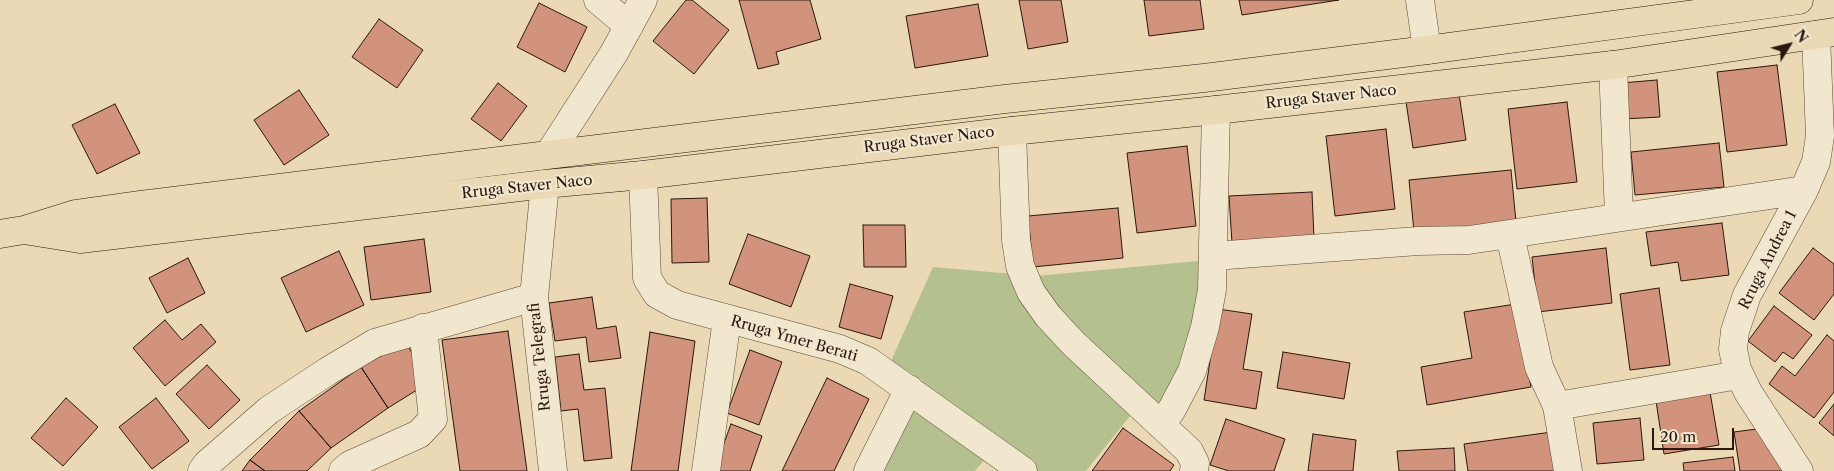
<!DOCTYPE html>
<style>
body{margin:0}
#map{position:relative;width:1834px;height:471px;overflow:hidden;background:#ead9b4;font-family:"Libre Caslon Text",serif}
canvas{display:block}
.north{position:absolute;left:1764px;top:20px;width:50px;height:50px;-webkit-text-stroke:4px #f1e6ce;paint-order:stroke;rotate:54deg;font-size:14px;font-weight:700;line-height:20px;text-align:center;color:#2b170f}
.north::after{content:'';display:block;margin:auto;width:18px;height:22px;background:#2b170f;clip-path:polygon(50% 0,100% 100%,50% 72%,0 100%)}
.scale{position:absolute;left:1652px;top:428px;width:82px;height:22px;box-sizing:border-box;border:2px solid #2b170f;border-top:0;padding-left:6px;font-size:15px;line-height:18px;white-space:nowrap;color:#2b170f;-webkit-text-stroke:4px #f1e6ce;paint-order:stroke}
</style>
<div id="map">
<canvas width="1834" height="471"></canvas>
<div class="north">N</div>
<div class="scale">20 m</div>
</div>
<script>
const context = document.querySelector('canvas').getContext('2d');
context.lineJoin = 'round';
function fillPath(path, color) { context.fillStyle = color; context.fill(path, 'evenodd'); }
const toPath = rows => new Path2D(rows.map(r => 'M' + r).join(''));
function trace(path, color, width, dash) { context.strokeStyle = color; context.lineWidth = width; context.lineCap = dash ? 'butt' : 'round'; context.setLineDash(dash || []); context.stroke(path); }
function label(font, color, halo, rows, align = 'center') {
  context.font = font + ' "Libre Caslon Text",serif'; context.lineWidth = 4.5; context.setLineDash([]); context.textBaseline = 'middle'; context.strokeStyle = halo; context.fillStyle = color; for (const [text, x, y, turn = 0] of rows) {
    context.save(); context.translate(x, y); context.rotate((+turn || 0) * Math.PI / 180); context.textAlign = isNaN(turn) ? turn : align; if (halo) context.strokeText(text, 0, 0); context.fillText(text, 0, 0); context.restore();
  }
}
fillPath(toPath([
 [1198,261,1199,302,1182,362,1160,412,1146,396,1086,471,1038,471,999,442,975,471,877,471,922,380,891,361,933,267,1036,276]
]), '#b5c08f');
const building = toPath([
 [686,0,692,0,729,30,694,74,653,41,686,0],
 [739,0,810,0,821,39,776,52,779,64,758,69,739,0],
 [1019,0,1061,0,1068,42,1028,49,1019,0],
 [1144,0,1200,0,1204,29,1149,36,1144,0],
 [1239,0,1339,0,1242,15,1239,0],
 [539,3,587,27,565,72,517,47,539,3],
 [978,4,988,56,915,68,906,16,978,4],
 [379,19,423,50,397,88,352,57,379,19],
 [1777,65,1787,145,1727,152,1717,72,1777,65],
 [1657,80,1660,117,1623,119,1621,83,1657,80],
 [498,83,527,106,501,141,471,119,498,83],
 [299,90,329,135,284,165,254,120,299,90],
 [1459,94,1466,140,1413,148,1406,102,1459,94],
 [1567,102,1577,182,1517,189,1508,109,1567,102],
 [115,104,140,153,97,174,72,125,115,104],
 [1386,129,1395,209,1335,216,1326,136,1386,129],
 [1719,143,1724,187,1635,195,1631,152,1719,143],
 [1187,146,1196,226,1137,233,1127,153,1187,146],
 [1511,170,1516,222,1414,232,1409,180,1511,170],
 [1312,192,1314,238,1232,243,1229,196,1312,192],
 [707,198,709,262,672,263,671,199,707,198],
 [1118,208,1123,258,1033,267,1028,216,1118,208],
 [1722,223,1729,275,1681,281,1678,262,1651,266,1646,232,1722,223],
 [863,225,905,225,906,267,864,267,863,225],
 [748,234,810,256,791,307,729,284,748,234],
 [424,239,431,292,371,300,364,247,424,239],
 [1606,248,1612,303,1538,312,1532,257,1606,248],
 [1813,248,1834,264,1834,294,1814,320,1779,293,1813,248],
 [339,251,364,305,306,332,281,278,339,251],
 [188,258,205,293,167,313,149,278,188,258],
 [850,284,893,296,881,339,839,327,850,284],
 [1659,288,1670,365,1630,370,1620,294,1659,288],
 [592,297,597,329,616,326,621,358,589,362,586,337,555,341,549,303,592,297],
 [1516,304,1531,387,1427,405,1421,367,1472,358,1464,312,1516,304],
 [1774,306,1812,335,1793,359,1783,352,1775,362,1748,341,1774,306],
 [1218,309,1252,314,1243,369,1262,372,1256,409,1204,400,1218,309],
 [165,320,182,340,201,324,216,342,165,386,133,348,165,320],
 [508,331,527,471,460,471,442,340,508,331],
 [650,332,695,341,678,471,631,471,650,332],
 [1827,335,1834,341,1834,392,1814,418,1769,384,1782,366,1795,376,1827,335],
 [406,342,428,383,388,408,361,367,406,342],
 [750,350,782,362,759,425,727,413,750,350],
 [1283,352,1350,363,1344,399,1277,388,1283,352],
 [579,354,584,390,605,388,612,458,584,461,578,409,561,411,555,357,579,354],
 [207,365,240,400,209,429,176,394,207,365],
 [361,367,388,408,331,448,299,411,361,367],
 [827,378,869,399,834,471,782,471,827,378],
 [1710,392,1719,445,1664,454,1656,401,1710,392],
 [66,398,98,427,63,466,31,438,66,398],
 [156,398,189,441,152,469,119,427,156,398],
 [1834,404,1834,436,1819,423,1834,404],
 [299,411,331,448,307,471,265,471,250,460,299,411],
 [1640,418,1644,460,1597,464,1593,423,1640,418],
 [1226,419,1285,439,1274,471,1229,471,1210,465,1226,419],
 [731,424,762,436,750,471,714,471,731,424],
 [1123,428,1174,465,1170,471,1092,471,1123,428],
 [1757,429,1784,471,1740,471,1734,432,1757,429],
 [1552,432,1558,471,1468,471,1464,444,1552,432],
 [1313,434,1356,440,1353,471,1308,471,1313,434],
 [1454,448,1455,471,1399,471,1397,451,1454,448],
 [1733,457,1735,471,1684,471,1683,463,1733,457],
 [250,460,265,471,242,471,250,460]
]);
fillPath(building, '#d1937c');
trace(building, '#2b170f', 1);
const minor = toPath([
 [598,0,629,26],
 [1420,0,1427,50],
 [1613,65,1619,216],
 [1012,131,1016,240,1020,266,1031,292,1048,316,1073,343,1189,451,1195,463,1194,471],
 [549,154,614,53,643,0],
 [643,175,647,278,657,294,677,305,840,349,868,361,1023,471],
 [545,184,534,297,553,471],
 [1510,235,1539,367,1557,406,1568,471],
 [1214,256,1418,241,1469,240,1804,190],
 [1557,406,1739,375],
 [1161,425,1172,409,1192,371,1205,327,1212,290,1216,110],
 [202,471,207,464,269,410,328,371,375,343,534,297],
 [343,471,350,465,419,434,433,419,423,328],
 [706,471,727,319],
 [868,471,909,389],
 [1799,471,1748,392,1737,369,1733,349,1735,331,1747,295,1804,190,1816,162,1820,136,1816,35]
]);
const major = toPath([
 [24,230,80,239,545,184,643,175,1012,131,1216,110,1613,65,1834,32],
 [0,234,24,230,75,214,139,205,1005,99,1204,78,1427,50,1799,0]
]);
trace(minor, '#5b4838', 29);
trace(major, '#2b170f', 29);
trace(minor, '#f1e6ce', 28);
trace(major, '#ead9b4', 28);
label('15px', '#2b170f', '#f1e6ce', [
 ["Rruga Staver Naco",1331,97,-6],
 ["Rruga Staver Naco",929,140,-7],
 ["Rruga Staver Naco",527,187,-6],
 ["Rruga Andrea 1",1768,260,-63],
 ["Rruga Ymer Berati",794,339,16],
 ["Rruga Telegrafi",540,357,-96]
]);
</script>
